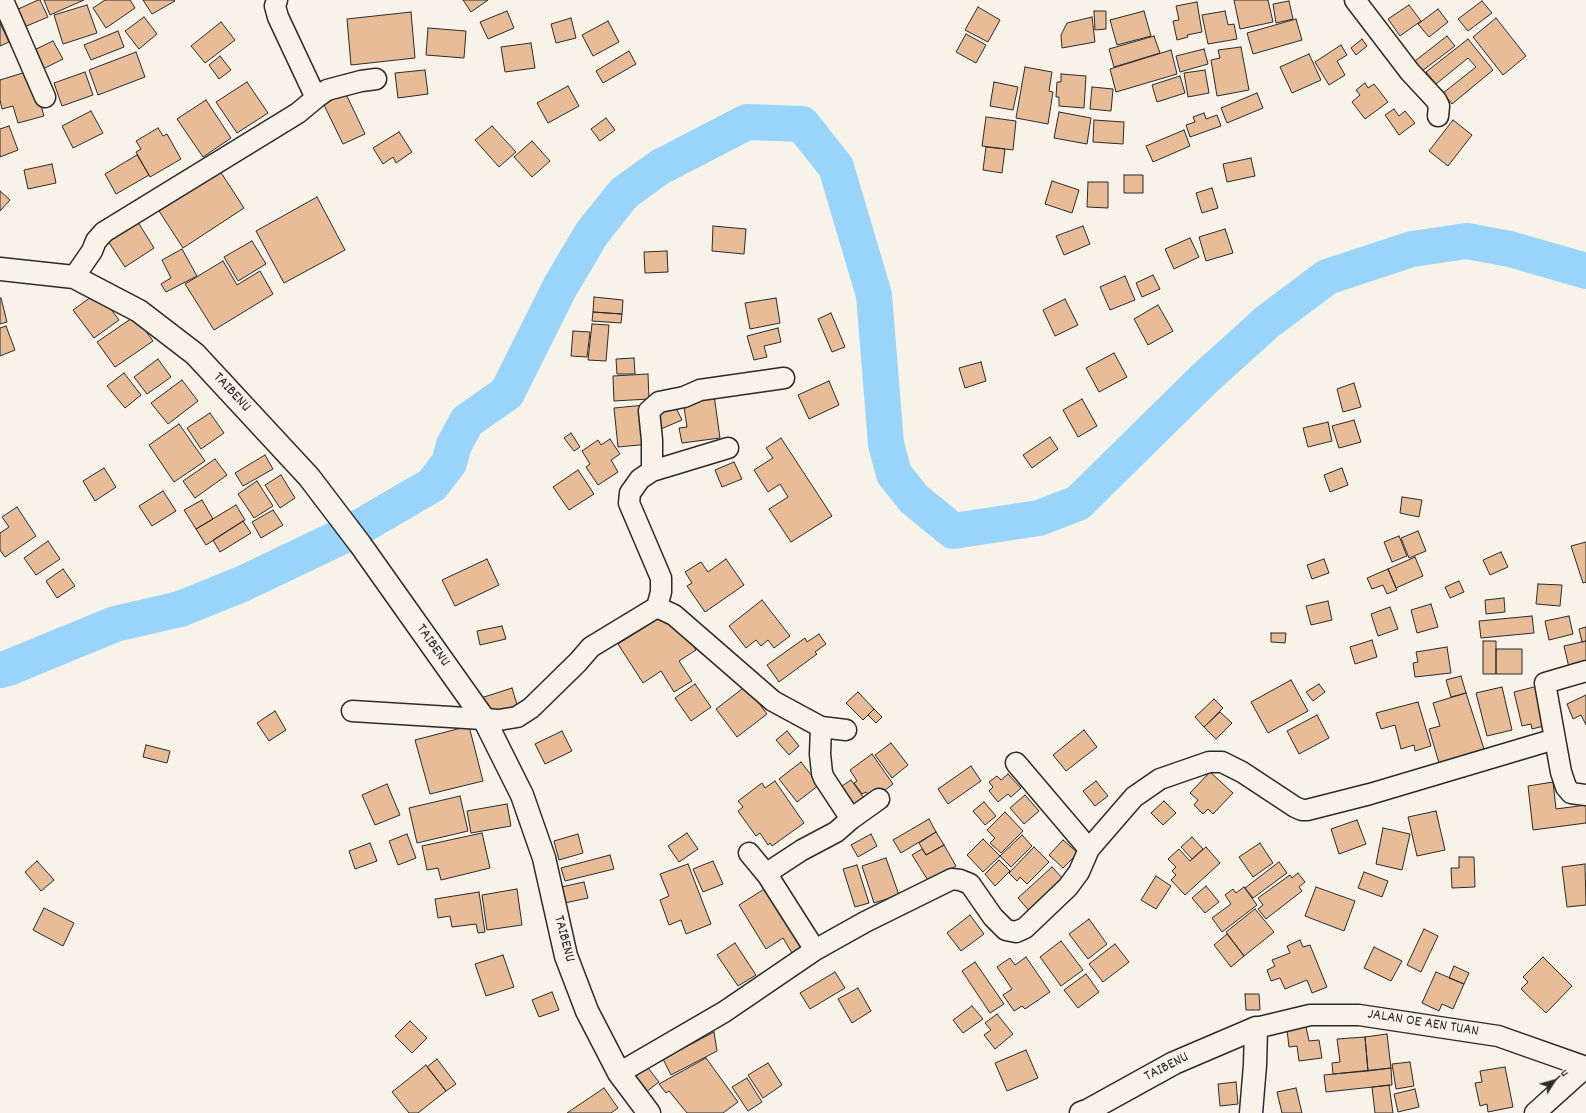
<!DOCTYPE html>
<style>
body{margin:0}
#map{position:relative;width:1586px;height:1113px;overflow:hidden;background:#f7f3e8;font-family:Dekko,sans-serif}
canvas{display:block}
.north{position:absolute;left:1534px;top:1061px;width:40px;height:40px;-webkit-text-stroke:3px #f7f3e8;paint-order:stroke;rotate:53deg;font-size:11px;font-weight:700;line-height:16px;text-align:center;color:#2b2b2b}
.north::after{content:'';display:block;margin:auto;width:14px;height:18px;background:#2b2b2b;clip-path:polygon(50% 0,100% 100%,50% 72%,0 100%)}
</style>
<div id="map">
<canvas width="1586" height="1113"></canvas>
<div class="north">U</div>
</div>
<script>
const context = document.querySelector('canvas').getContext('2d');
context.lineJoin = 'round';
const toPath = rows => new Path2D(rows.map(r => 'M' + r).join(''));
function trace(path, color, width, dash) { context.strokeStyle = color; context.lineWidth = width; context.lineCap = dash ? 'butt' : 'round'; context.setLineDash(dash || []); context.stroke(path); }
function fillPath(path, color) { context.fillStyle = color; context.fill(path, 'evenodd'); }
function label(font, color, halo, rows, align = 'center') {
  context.font = font + ' Dekko,sans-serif'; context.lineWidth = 3; context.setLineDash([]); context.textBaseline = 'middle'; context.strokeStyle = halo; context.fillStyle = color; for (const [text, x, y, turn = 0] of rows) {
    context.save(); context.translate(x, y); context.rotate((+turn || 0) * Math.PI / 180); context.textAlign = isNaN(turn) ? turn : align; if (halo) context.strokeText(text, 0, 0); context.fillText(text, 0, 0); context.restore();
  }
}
trace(toPath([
 [0,670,8,668,115,624,180,609,242,584,353,531,432,485,449,463,454,445,467,421,507,393,560,287,592,233,624,193,660,167,747,122,802,124,836,167,874,295,886,444,894,474,914,499,953,531,1039,518,1078,503,1204,379,1267,322,1327,277,1412,249,1467,241,1510,249,1586,271]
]), '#99d5fa', 36);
const building = toPath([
 [38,0,40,0,48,17,22,28,14,11,38,0],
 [44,0,84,0,50,15,44,0],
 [105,0,130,0,135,8,106,28,93,8,105,0],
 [143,0,174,0,175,1,152,14,143,0],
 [463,0,488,0,471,12,463,0],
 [1234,0,1268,0,1273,22,1240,29,1234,0],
 [1289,1,1293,19,1276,23,1273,4,1289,1],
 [1482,1,1492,13,1468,31,1458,19,1482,1],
 [1197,2,1202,32,1187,35,1188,37,1177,40,1173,21,1179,20,1176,6,1197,2],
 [87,5,97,33,63,44,54,15,87,5],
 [1409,5,1421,21,1400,36,1388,19,1409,5],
 [978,7,1000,20,988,42,965,30,978,7],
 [1438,9,1448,22,1429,37,1418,24,1438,9],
 [507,11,514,28,488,39,480,22,507,11],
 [1094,11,1106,11,1106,29,1095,30,1094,11],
 [1144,11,1151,36,1117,45,1110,20,1144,11],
 [1225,11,1228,25,1234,24,1237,39,1208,44,1202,15,1225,11],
 [411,12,415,58,351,65,347,19,411,12],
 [144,17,157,34,139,49,125,31,144,17],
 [1092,17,1095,42,1062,48,1061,35,1067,23,1092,17],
 [571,18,576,38,556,43,551,24,571,18],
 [1496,18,1526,56,1503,75,1473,37,1496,18],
 [1296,19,1302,40,1253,54,1247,33,1296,19],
 [608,21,619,42,593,56,582,35,608,21],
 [221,22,235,40,205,63,191,46,221,22],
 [0,23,9,42,0,46,0,23],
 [428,28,466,31,464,58,426,55,428,28],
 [118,31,124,47,91,60,84,45,118,31],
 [966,34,986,45,976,63,956,52,966,34],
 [1154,36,1160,53,1114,67,1109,49,1154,36],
 [1447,36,1455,46,1422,71,1415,61,1447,36],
 [1362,39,1367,46,1356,55,1351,48,1362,39],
 [1468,39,1493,70,1452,104,1443,93,1476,67,1468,58,1436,84,1426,72,1468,39],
 [53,41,63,59,39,71,30,52,53,41],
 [531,43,535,68,505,72,501,47,531,43],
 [1341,45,1347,55,1337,61,1345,75,1329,85,1315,62,1341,45],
 [1241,47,1249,90,1217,96,1211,60,1220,58,1218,50,1241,47],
 [1204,49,1208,64,1180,72,1176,56,1204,49],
 [1171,50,1177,74,1116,92,1110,69,1171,50],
 [629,51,636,64,603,83,596,71,629,51],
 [136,52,145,77,98,95,89,70,136,52],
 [1309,54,1321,80,1292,93,1280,67,1309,54],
 [220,56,231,70,219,79,209,65,220,56],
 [1025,67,1052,72,1049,91,1053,92,1048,124,1016,118,1025,67],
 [425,70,428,94,398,98,395,73,425,70],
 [1205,70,1209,93,1188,97,1184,73,1205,70],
 [26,72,31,72,44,116,18,123,13,106,2,109,0,100,0,80,26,72],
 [85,72,93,95,62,106,54,83,85,72],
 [1061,74,1086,76,1084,108,1059,106,1059,97,1056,97,1057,82,1061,82,1061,74],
 [1180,76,1185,93,1157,102,1152,85,1180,76],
 [247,82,268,113,237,133,216,102,247,82],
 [994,82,1018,87,1013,110,990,106,994,82],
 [1365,83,1368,88,1374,84,1388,102,1365,119,1352,102,1360,95,1356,90,1365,83],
 [568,86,579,106,548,123,537,103,568,86],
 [1092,87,1113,89,1111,111,1090,109,1092,87],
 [345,92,365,134,343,144,323,103,345,92],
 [1257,93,1263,108,1227,123,1221,108,1257,93],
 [206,100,231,138,203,157,177,119,206,100],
 [1394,109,1399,116,1405,111,1415,123,1399,135,1385,115,1394,109],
 [91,111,103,133,73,148,62,126,91,111],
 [1059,112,1091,118,1087,144,1054,138,1059,112],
 [1204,113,1206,119,1217,115,1221,126,1190,137,1186,125,1195,122,1193,117,1204,113],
 [986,117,1016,121,1013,150,982,146,986,117],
 [606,118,615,130,600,141,591,129,606,118],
 [1094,120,1124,122,1123,144,1093,142,1094,120],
 [1453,120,1472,135,1448,166,1429,151,1453,120],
 [9,126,18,150,0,157,0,129,9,126],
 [492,126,516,152,499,167,475,140,492,126],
 [158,128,163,136,167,134,181,159,150,177,136,152,141,149,136,141,158,128],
 [1184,130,1190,146,1153,162,1146,146,1184,130],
 [399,132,412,152,396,163,393,157,383,164,373,148,399,132],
 [532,141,550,161,532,177,514,157,532,141],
 [986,147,1005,149,1002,173,983,170,986,147],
 [137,155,149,175,116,194,105,174,137,155],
 [1251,158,1255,176,1227,182,1223,164,1251,158],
 [52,164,56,183,28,189,24,170,52,164],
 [220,171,244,208,183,248,159,211,220,171],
 [1124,175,1143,175,1143,193,1124,193,1124,175],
 [1052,181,1079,190,1072,213,1045,204,1052,181],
 [1088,182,1108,182,1108,208,1087,207,1088,182],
 [1212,188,1218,208,1202,213,1196,193,1212,188],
 [0,191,10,200,0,211,0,191],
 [317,197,345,250,284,283,256,231,317,197],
 [136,219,154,248,125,267,106,238,136,219],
 [713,226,746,229,744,254,712,251,713,226],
 [1083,226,1090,244,1064,255,1056,236,1083,226],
 [1225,229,1233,253,1206,261,1199,237,1225,229],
 [1190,238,1199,257,1174,269,1165,249,1190,238],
 [252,241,266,264,238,281,224,257,252,241],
 [182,249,197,276,166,292,161,284,171,278,162,260,182,249],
 [667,251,668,272,645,273,644,252,667,251],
 [223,261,237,285,260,271,273,294,214,330,185,284,223,261],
 [1153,275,1160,289,1142,297,1136,283,1153,275],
 [1125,276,1135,300,1110,310,1100,287,1125,276],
 [98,292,119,320,94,338,73,310,98,292],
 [594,297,623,300,622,314,593,312,594,297],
 [0,298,1,298,7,322,0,324,0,298],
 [776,298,780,323,750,329,745,303,776,298],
 [1065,299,1078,325,1055,336,1043,310,1065,299],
 [1158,305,1173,331,1148,345,1134,319,1158,305],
 [593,312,622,314,621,323,592,321,593,312],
 [831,313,845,347,832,352,818,319,831,313],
 [135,316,153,341,115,367,97,342,135,316],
 [592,324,609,325,606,361,588,360,592,324],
 [6,326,15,350,0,356,0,328,6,326],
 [778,328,781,342,764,346,767,357,754,360,747,336,778,328],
 [573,331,590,332,587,357,571,356,573,331],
 [1114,353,1127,377,1099,392,1086,368,1114,353],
 [634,358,635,374,617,374,616,359,634,358],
 [158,359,171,377,147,394,134,377,158,359],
 [981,362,986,381,965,388,959,368,981,362],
 [124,373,141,395,125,408,107,386,124,373],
 [648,374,649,399,614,401,613,376,648,374],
 [182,380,198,401,168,424,151,403,182,380],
 [829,381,839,405,809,419,798,395,829,381],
 [1354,383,1361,407,1343,412,1337,389,1354,383],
 [714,395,720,438,682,443,679,428,687,427,683,400,714,395],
 [1082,399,1097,426,1078,437,1063,410,1082,399],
 [673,402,682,420,661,429,652,412,673,402],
 [645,405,650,444,618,447,614,408,645,405],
 [210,413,224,433,201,449,187,428,210,413],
 [1354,420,1361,442,1339,448,1332,426,1354,420],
 [1328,422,1332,441,1308,447,1303,428,1328,422],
 [179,424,205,461,174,482,149,445,179,424],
 [571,433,580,447,574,451,564,438,571,433],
 [1050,437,1058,449,1032,468,1023,455,1050,437],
 [781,438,832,516,791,542,769,509,788,497,780,484,768,492,754,470,773,458,766,448,781,438],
 [610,439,620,454,611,460,618,472,598,485,586,467,590,464,582,451,598,440,601,445,610,439],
 [265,455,273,469,243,486,235,473,265,455],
 [215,459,227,475,195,498,183,481,215,459],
 [734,462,742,479,722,487,715,470,734,462],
 [104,468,116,487,95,501,83,481,104,468],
 [1342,468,1348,485,1330,492,1324,475,1342,468],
 [578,470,594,494,569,510,553,487,578,470],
 [281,475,295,498,280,508,265,485,281,475],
 [257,481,273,506,254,518,238,494,257,481],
 [163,491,176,511,152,526,139,506,163,491],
 [1402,497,1422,500,1419,517,1400,513,1402,497],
 [202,500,213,519,196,529,184,510,202,500],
 [236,505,245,520,206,545,196,529,236,505],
 [17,507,36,536,5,557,0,550,0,533,9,527,2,517,17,507],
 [273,510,283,525,261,538,252,522,273,510],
 [243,521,251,533,220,552,213,540,243,521],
 [1418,531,1426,551,1409,558,1401,538,1418,531],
 [1399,536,1407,556,1392,562,1384,542,1399,536],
 [48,541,60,559,36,575,24,558,48,541],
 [1586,542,1586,582,1583,583,1571,546,1586,542],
 [1501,552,1508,567,1490,575,1483,560,1501,552],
 [1415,557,1423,576,1396,588,1388,569,1415,557],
 [487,559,499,585,455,606,442,580,487,559],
 [726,559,744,585,705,612,687,586,692,583,685,572,701,562,708,572,726,559],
 [1324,559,1329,573,1312,579,1307,565,1324,559],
 [63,569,75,586,57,598,46,581,63,569],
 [1388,569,1397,590,1387,594,1383,585,1372,589,1367,578,1388,569],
 [1459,581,1464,592,1450,598,1445,587,1459,581],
 [1538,584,1562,585,1560,606,1536,604,1538,584],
 [1504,598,1505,612,1486,614,1485,600,1504,598],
 [762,600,790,636,774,648,768,640,761,646,756,640,746,648,729,626,762,600],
 [1328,601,1332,620,1311,625,1306,606,1328,601],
 [1431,604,1438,627,1417,633,1411,610,1431,604],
 [1390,607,1398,629,1378,636,1371,614,1390,607],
 [666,614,679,623,696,650,679,661,692,681,674,692,661,671,643,683,618,644,666,614],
 [1532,616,1534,633,1481,638,1479,621,1532,616],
 [1569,616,1573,634,1549,640,1545,621,1569,616],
 [502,626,506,639,480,645,477,631,502,626],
 [1586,627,1586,641,1582,642,1579,629,1586,627],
 [1271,633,1286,633,1285,643,1271,642,1271,633],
 [819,634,826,644,815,652,817,654,779,682,767,665,805,638,807,642,819,634],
 [1372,640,1377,657,1355,664,1350,647,1372,640],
 [1483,641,1496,641,1496,674,1483,674,1483,641],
 [1586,641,1586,668,1570,672,1564,646,1586,641],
 [1447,647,1451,673,1415,677,1413,663,1418,662,1416,652,1447,647],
 [1496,649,1522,649,1522,674,1496,674,1496,649],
 [1461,676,1466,693,1451,697,1446,680,1461,676],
 [1291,680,1308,711,1268,733,1251,702,1291,680],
 [695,684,711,707,691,721,675,698,695,684],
 [1319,684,1325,692,1313,701,1306,692,1319,684],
 [746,686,767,714,737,737,716,709,746,686],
 [1538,686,1548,725,1532,729,1531,724,1522,726,1514,692,1538,686],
 [1502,687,1512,730,1487,736,1476,693,1502,687],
 [512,688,518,708,487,717,481,698,512,688],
 [858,692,874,709,863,720,846,703,858,692],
 [1466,693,1484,749,1439,763,1429,729,1440,726,1433,703,1466,693],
 [1586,695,1586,725,1581,715,1573,719,1567,704,1586,695],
 [1214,699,1223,708,1204,727,1195,717,1214,699],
 [1418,702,1431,746,1415,751,1414,745,1401,749,1395,725,1381,729,1376,713,1418,702],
 [874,709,882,717,876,723,868,715,874,709],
 [275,711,286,730,269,741,257,723,275,711],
 [1220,712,1232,723,1216,739,1204,727,1220,712],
 [1317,715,1329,738,1299,754,1287,731,1317,715],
 [469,726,483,781,430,794,415,740,469,726],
 [1084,730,1097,747,1066,771,1053,755,1084,730],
 [562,731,572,751,545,764,535,744,562,731],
 [787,731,799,746,789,755,776,740,787,731],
 [891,743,908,765,892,778,875,755,891,743],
 [146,745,170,751,167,763,143,757,146,745],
 [872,754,893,784,872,800,866,792,862,794,854,783,857,781,850,770,872,754],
 [801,762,819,785,797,802,779,779,801,762],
 [971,766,981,781,948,804,938,789,971,766],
 [1210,772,1233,793,1213,814,1208,809,1203,814,1194,805,1198,800,1190,793,1210,772],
 [1008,774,1021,788,1011,797,1008,794,998,802,989,791,993,787,989,782,997,776,1001,780,1008,774],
 [851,780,864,798,853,806,839,788,851,780],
 [775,781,804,823,772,846,770,843,768,845,760,833,756,836,738,811,743,807,738,801,762,783,765,788,775,781],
 [1096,781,1108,796,1095,806,1083,791,1096,781],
 [1553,782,1556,809,1586,805,1586,823,1533,830,1528,786,1553,782],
 [387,784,400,815,375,825,362,795,387,784],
 [1025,795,1039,811,1024,824,1010,808,1025,795],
 [460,796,468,831,417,843,409,808,460,796],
 [1164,801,1176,813,1163,825,1151,813,1164,801],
 [984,802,996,816,985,825,973,811,984,802],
 [507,804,511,826,471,833,467,811,507,804],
 [1436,811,1445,850,1417,856,1408,817,1436,811],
 [1005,812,1023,831,1001,853,990,843,995,838,987,830,1005,812],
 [929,819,936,832,901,853,893,840,929,819],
 [1357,820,1366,844,1339,854,1331,829,1357,820],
 [1383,828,1410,834,1402,870,1376,864,1383,828],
 [936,832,944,845,926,855,919,843,936,832],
 [482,833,490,868,441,880,438,868,427,870,422,846,482,833],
 [687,833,698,849,679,862,668,846,687,833],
 [407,834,416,858,398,865,389,841,407,834],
 [578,834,583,853,559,860,554,841,578,834],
 [871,834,877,846,858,857,851,845,871,834],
 [1022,835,1032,846,1011,867,1000,856,1022,835],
 [1192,837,1203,849,1192,859,1181,847,1192,837],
 [983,839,1000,856,983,872,967,855,983,839],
 [1063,840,1078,853,1063,868,1049,855,1063,840],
 [370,843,377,861,355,869,349,851,370,843],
 [1260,843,1273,863,1253,877,1239,857,1260,843],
 [944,845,956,866,929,882,912,855,922,849,926,855,944,845],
 [1034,847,1049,862,1027,884,1020,877,1017,881,1009,873,1034,847],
 [1206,847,1220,863,1185,895,1171,880,1176,875,1172,871,1176,867,1168,859,1179,849,1190,861,1206,847],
 [610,855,614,869,565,881,561,868,610,855],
 [1459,857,1474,857,1475,887,1452,888,1451,868,1459,868,1459,857],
 [886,858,899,895,874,903,862,866,886,858],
 [999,860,1010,871,995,886,985,874,999,860],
 [37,861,54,880,41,891,25,872,37,861],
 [713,861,723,884,703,892,693,869,713,861],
 [1279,862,1287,873,1253,898,1245,888,1279,862],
 [688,864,711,924,686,934,681,920,669,925,660,900,669,896,660,874,688,864],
 [1585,864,1586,905,1567,907,1562,867,1585,864],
 [857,865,869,903,855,907,843,869,857,865],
 [1052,867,1067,883,1032,914,1018,898,1052,867],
 [1364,872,1388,881,1382,897,1358,888,1364,872],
 [1298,873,1305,882,1299,887,1302,891,1266,919,1258,909,1263,905,1258,898,1290,875,1292,878,1298,873],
 [1156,876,1171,886,1156,909,1141,900,1156,876],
 [584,882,588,898,560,904,557,888,584,882],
 [769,886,805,945,792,953,783,938,766,949,739,905,769,886],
 [1206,886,1219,902,1205,913,1192,898,1206,886],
 [1244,887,1257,905,1222,932,1212,918,1231,904,1225,895,1233,889,1236,893,1244,887],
 [1316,887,1355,901,1344,931,1305,916,1316,887],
 [517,889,522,925,487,930,482,895,517,889],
 [479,892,485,932,478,933,476,924,452,927,450,916,438,918,435,899,479,892],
 [44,908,74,923,63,946,33,930,44,908],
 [1255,909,1274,932,1244,956,1226,932,1255,909],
 [970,915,984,934,961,951,947,933,970,915],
 [1089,919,1107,944,1088,959,1069,934,1089,919],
 [1424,929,1438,936,1421,972,1407,965,1424,929],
 [1227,934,1244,956,1231,967,1214,945,1227,934],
 [1300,940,1303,947,1310,945,1327,987,1312,993,1307,980,1285,989,1280,978,1271,981,1267,970,1275,966,1272,960,1290,953,1287,946,1300,940],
 [1061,941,1083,970,1061,986,1040,957,1061,941],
 [735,943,756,975,738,986,717,955,735,943],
 [1115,944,1129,962,1103,982,1089,964,1115,944],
 [1374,947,1402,961,1391,981,1364,968,1374,947],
 [503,955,514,987,486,996,475,964,503,955],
 [1026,957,1050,992,1025,1009,1022,1006,1014,1011,1003,995,1012,989,997,967,1010,958,1015,965,1026,957],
 [1543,957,1572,986,1546,1013,1521,989,1528,982,1523,977,1543,957],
 [975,962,1004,1004,990,1013,962,971,975,962],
 [1454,966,1469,973,1464,984,1449,978,1454,966],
 [835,972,845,988,810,1009,800,993,835,972],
 [1436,972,1464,984,1453,1009,1442,1004,1439,1011,1422,1003,1436,972],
 [1086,974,1099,992,1078,1008,1064,990,1086,974],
 [858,988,871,1011,852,1023,838,999,858,988],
 [552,992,559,1010,539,1017,532,1000,552,992],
 [1245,994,1259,994,1260,1010,1246,1010,1245,994],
 [972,1006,983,1019,963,1033,953,1020,972,1006],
 [997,1014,1013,1034,995,1049,984,1035,991,1030,985,1023,997,1014],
 [410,1021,427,1038,412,1053,395,1036,410,1021],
 [1306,1027,1309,1041,1319,1040,1322,1058,1299,1061,1297,1046,1289,1047,1287,1030,1306,1027],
 [714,1032,717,1051,671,1075,663,1059,714,1032],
 [1387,1034,1391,1068,1368,1071,1365,1037,1387,1034],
 [1365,1037,1368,1071,1333,1074,1332,1063,1340,1062,1337,1039,1365,1037],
 [1026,1050,1038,1078,1007,1091,995,1063,1026,1050],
 [706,1058,738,1102,723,1113,687,1113,669,1091,666,1093,659,1084,706,1058],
 [437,1059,456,1084,446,1091,427,1067,437,1059],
 [1410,1062,1414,1086,1396,1089,1392,1064,1410,1062],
 [768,1063,782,1085,763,1098,748,1075,768,1063],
 [645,1064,659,1082,646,1092,632,1075,645,1064],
 [426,1065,446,1091,418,1113,409,1113,392,1092,426,1065],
 [1505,1067,1513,1107,1488,1112,1487,1104,1480,1106,1475,1083,1482,1082,1480,1071,1505,1067],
 [1391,1068,1392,1085,1326,1092,1324,1075,1391,1068],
 [747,1078,762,1102,748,1111,732,1087,747,1078],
 [1236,1082,1238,1104,1220,1106,1218,1084,1236,1082],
 [1389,1085,1393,1113,1375,1113,1372,1087,1389,1085],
 [604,1088,618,1108,611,1113,567,1113,604,1088],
 [1296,1088,1302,1113,1282,1113,1277,1092,1296,1088],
 [1415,1089,1419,1107,1398,1112,1394,1094,1415,1089]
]);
fillPath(building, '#e7bc97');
trace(building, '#2b2b2b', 1);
const minor = toPath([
 [277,0,275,6,278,17,316,98,327,90,361,81,376,79],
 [1355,0,1410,72,1436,100,1439,106,1438,116],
 [0,7,5,5,45,97],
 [74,277,92,251,96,241,104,232,298,113,316,98],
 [652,471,728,448],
 [657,607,661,592,661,578,629,503,630,493,640,479,652,471,652,440,649,411,659,402,684,397,700,390,784,378],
 [352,711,499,720,517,717,531,708,578,662,591,647,657,607,674,615,773,701,821,727,846,730],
 [1555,739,1545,683,1586,671],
 [851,819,879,799],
 [1089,849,1134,797,1160,779,1209,762,1222,762,1242,772,1295,807,1302,810,1307,810,1370,794,1555,739,1561,772,1566,787,1571,793,1586,795],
 [749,853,768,876],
 [815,950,768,876,773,869,802,850,836,832,851,819,824,778,822,773,820,754,821,727],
 [1256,1028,1310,1015,1359,1015,1498,1036,1586,1067],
 [619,1073,724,1012,815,950,865,922,952,879,960,880,970,884,993,917,1006,930,1016,932,1025,928,1068,887,1079,872,1089,849,1016,763],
 [1535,1113,1586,1067]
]);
const major = toPath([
 [0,269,74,277,139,311,195,354,309,477,360,544,484,719,522,795,544,858,566,956,587,1011,619,1073,649,1113],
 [1081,1113,1089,1110,1174,1063,1256,1028,1255,1065,1251,1113]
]);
trace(minor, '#2b2b2b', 23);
trace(major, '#2b2b2b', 25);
trace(minor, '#f7f3e8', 20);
trace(major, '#f7f3e8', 22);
label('15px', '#2b2b2b', '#f7f3e8', [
 ["TAIBENU",231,393,47],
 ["TAIBENU",432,646,55],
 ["TAIBENU",563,939,75],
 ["JALAN OE AEN TUAN",1423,1024,9],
 ["TAIBENU",1167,1068,-27]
]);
</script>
